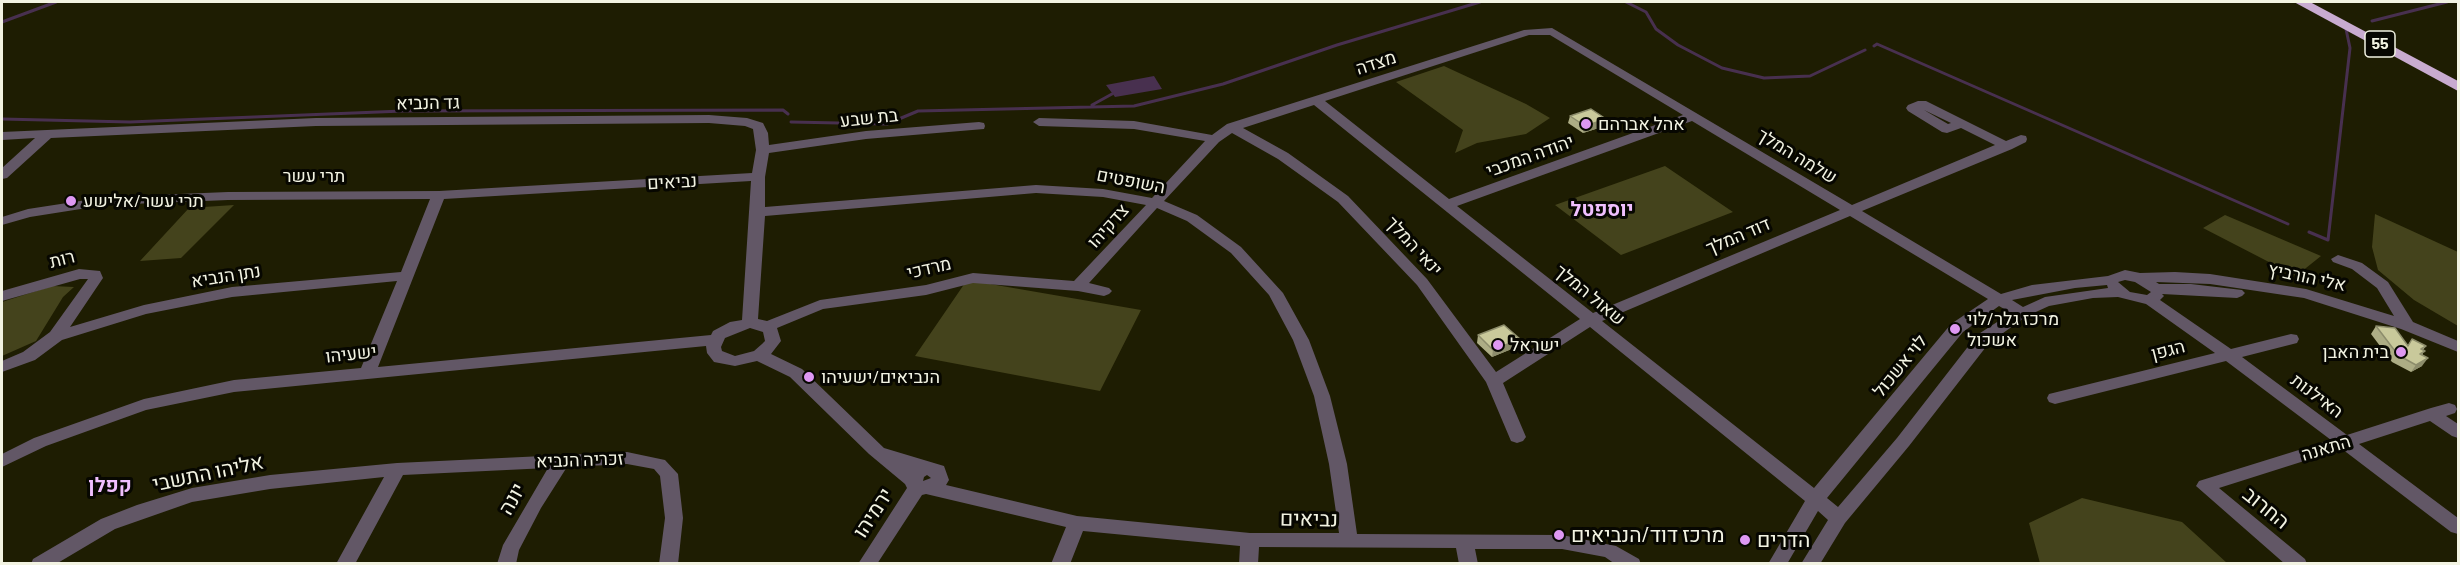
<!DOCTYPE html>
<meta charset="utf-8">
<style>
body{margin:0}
#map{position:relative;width:2460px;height:565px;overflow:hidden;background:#1e1d02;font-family:Barlow,sans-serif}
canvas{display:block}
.frame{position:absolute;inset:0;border:3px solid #f2f3e2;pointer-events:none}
</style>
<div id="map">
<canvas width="2460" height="565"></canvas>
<div class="frame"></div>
</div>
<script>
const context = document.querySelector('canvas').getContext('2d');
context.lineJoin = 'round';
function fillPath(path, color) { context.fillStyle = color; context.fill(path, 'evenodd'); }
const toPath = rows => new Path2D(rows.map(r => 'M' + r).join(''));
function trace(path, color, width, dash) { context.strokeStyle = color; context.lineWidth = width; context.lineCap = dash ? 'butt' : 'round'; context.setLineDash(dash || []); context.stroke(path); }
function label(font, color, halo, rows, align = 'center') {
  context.font = font + ' Barlow,Heebo,sans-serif'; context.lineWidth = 6; context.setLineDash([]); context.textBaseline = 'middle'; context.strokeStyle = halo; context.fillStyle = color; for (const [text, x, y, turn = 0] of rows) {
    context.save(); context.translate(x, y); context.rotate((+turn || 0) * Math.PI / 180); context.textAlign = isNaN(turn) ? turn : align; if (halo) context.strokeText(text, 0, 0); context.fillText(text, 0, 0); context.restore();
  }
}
fillPath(toPath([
 [1444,66,1526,104,1550,118,1526,134,1477,143,1455,153,1463,130,1396,82],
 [1665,166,1733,212,1621,255,1555,205],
 [234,205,181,258,140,261,189,208],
 [2375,214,2458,252,2458,326,2414,300,2378,270,2372,247],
 [2225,215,2321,256,2296,276,2203,228],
 [967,280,1141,310,1100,391,915,356],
 [52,286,74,287,63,297,36,341,2,356,2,302],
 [2082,498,2182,522,2227,563,2040,563,2029,523]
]), '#44431c');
fillPath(toPath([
 [1154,76,1162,89,1115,97,1106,85]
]), '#48304f');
trace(toPath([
 [1626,2,1646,12,1656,29,1678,45,1722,68,1764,78,1810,76,1865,50],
 [2372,21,2447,2],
 [2,22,56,2],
 [1874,46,1877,44,2288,224],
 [1092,105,1112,94],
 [2,119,130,122,403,111,783,110,788,114],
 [791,122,887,124,918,111,1134,106,1223,84,1337,45,1480,2],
 [2309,232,2328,240,2350,48,2346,29]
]), '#48304f', 3);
fillPath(toPath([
 [1552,28,1852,205,1995,145,1961,128,1947,133,1942,132,1908,111,1906,108,1908,105,1918,101,1926,101,2006,141,2021,135,2026,136,2027,139,2026,142,2012,149,1862,211,2001,294,2032,285,2108,276,2125,270,2140,273,2175,272,2210,274,2306,289,2394,316,2377,288,2352,269,2333,262,2331,259,2338,255,2362,263,2388,282,2413,322,2458,341,2458,352,2401,329,2304,298,2210,284,2156,282,2159,284,2191,284,2242,290,2245,293,2242,296,2237,298,2162,294,2164,296,2160,300,2231,349,2291,334,2297,335,2299,339,2297,343,2242,357,2347,435,2431,408,2449,403,2455,405,2457,409,2455,413,2446,416,2458,424,2458,438,2452,436,2430,421,2359,444,2458,518,2458,534,2451,532,2342,449,2219,488,2305,559,2307,564,2285,564,2196,486,2199,481,2331,440,2226,361,2055,404,2049,402,2047,398,2049,394,2215,353,2146,304,2118,297,2093,298,2049,306,2027,316,1989,343,1909,446,1845,523,1820,564,1801,564,1828,520,1818,511,1787,564,1768,564,1805,501,1590,327,1503,383,1526,437,1523,441,1517,443,1511,441,1486,382,1417,285,1338,202,1278,159,1232,133,1219,142,1164,201,1197,215,1241,247,1283,293,1309,340,1330,396,1347,464,1357,534,1562,535,1616,546,1639,559,1641,564,1615,564,1605,557,1562,549,1475,549,1478,564,1459,564,1456,548,1259,547,1258,564,1239,564,1240,546,1083,531,1070,564,1051,564,1066,527,926,494,922,495,877,564,858,564,907,488,905,484,869,454,790,377,757,361,735,366,714,362,707,353,706,346,234,392,146,410,46,446,2,467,2,454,34,438,144,399,234,380,361,368,397,281,232,297,146,314,62,340,35,360,2,372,2,361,23,352,50,332,88,279,80,279,2,301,2,291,79,269,100,271,103,278,70,327,144,305,232,287,401,272,430,199,228,200,106,205,30,217,2,225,2,217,28,209,106,197,228,192,439,191,752,173,756,150,753,129,745,126,709,123,316,126,51,138,7,178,2,179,2,168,35,138,2,140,2,132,316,118,709,115,747,118,763,123,768,133,769,145,866,131,979,122,984,123,985,126,984,129,866,139,769,153,765,177,765,207,1036,185,1103,189,1152,198,1205,141,1134,129,1039,126,1033,122,1039,118,1134,121,1212,135,1227,124,1524,30,1552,28],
 [1529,35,1550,35,1683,115,1449,199,1325,101,1529,35],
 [1314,105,1580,319,1496,372,1427,279,1348,196,1288,153,1243,128,1314,105],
 [1924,110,1951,123,1948,124,1924,110],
 [1692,121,1840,210,1593,313,1457,206,1692,121],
 [751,181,742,320,730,322,713,331,711,335,378,367,444,199,751,181],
 [1036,193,1103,197,1146,205,1074,281,973,273,926,285,820,300,767,321,758,319,765,216,1036,193],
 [1157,208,1187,221,1231,253,1269,295,1293,340,1314,396,1329,464,1339,533,1250,533,1077,516,946,485,949,480,944,466,884,448,802,369,771,354,781,341,777,328,823,309,926,295,973,283,1078,291,1104,296,1109,294,1112,291,1109,288,1089,283,1157,208],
 [1850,216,1988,299,1951,324,1814,488,1602,321,1850,216],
 [2125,280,2135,282,2151,292,2147,295,2130,292,2118,282,2125,280],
 [2107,285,2108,288,2045,297,2023,307,2012,300,2075,288,2107,285],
 [1999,306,2011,313,1977,335,1897,438,1838,507,1827,498,1963,332,1999,306],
 [750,328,763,332,765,341,762,344,754,351,735,356,722,351,721,347,725,338,750,328],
 [927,475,931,478,923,481,924,477,927,475],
 [627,452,665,460,678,474,683,518,678,564,659,564,665,518,660,476,654,469,627,464,567,467,541,508,519,550,516,564,497,564,503,545,548,468,403,475,355,564,336,564,384,477,270,489,192,502,115,529,56,564,31,564,33,559,101,519,137,505,192,488,270,475,397,463,627,452]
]), '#625766');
fillPath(toPath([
 [2294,2,2310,2,2458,81,2458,91,2294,2]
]), '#c8abd0');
fillPath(toPath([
 [1570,116,1606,119,1605,126,1583,133,1568,123],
 [2376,326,2408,345,2412,339,2426,346,2423,350,2422,366,2411,372,2392,362,2371,334],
 [1478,335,1519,346,1492,357,1477,343]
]), '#adad85');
fillPath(toPath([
 [1606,119,1605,126,1583,133,1585,126],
 [1520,339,1519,346,1492,357,1493,350],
 [2428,358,2422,366,2411,372,2416,365]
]), '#8d8d6c');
const building = toPath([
 [1591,109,1606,119,1585,126,1570,116,1591,109],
 [1504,325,1520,339,1493,350,1478,335,1504,325],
 [2376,326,2395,328,2408,346,2412,339,2426,346,2421,349,2425,351,2420,354,2428,358,2416,365,2398,355,2376,326]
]);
fillPath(building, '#c9c99b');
trace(building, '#8d8d6c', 1.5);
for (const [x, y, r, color] of [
 [1586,124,6,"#de98f2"],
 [71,201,6,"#de98f2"],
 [1955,329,6,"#de98f2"],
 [1498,345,6,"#de98f2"],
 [2401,352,6,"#de98f2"],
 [809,377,6,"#de98f2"],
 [1559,535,6,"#de98f2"],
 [1745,540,6,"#de98f2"]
]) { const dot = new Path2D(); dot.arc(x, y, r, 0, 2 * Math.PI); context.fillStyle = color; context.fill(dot); trace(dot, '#070701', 2); }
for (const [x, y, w] of [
 [2380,44,30]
]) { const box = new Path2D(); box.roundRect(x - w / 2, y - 13, w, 26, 4.5); context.fillStyle = '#070701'; context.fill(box); trace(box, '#f2f3e2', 1.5); }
label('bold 16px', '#f2f3e2', null, [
 ["55",2380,44]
]);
label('18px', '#f2f3e2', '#070701', [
 ["מצדה",1376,63,-18],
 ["גד הנביא",428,103,-1],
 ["בת שבע",869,118,-6],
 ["יהודה המכבי",1530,156,-20],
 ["שלמה המלך",1797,156,31],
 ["תרי עשר",314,176],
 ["השופטים",1131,181,11],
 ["נביאים",672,182,-3],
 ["צדקיהו",1108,226,-48],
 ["דוד המלך",1738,236,-23],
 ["ינאי המלך",1414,246,47],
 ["רות",62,259,-14],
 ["מרדכי",929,268,-13],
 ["נתן הנביא",226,276,-9],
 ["אלי הורביץ",2307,277,12],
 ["שאול המלך",1590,295,39],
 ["הגפן",2168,350,-14],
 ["ישעיהו",351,354,-6],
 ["לוי אשכול",1900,366,-51],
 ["האילנות",2317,396,37],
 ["התאנה",2326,448,-17],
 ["זכריה הנביא",580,460,-2]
]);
label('18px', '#f2f3e2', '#070701', [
 ["אהל אברהם",1598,124],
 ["תרי עשר/אלישע",83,201],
 ["מרכז גלר/לוי",1967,319],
 ["אשכול",1967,340],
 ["ישראל",1510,345],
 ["בית האבן",2389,352,"right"],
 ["הנביאים/ישעיהו",821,377]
], 'left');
label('bold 20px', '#f0bffe', '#070701', [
 ["יוספטל",1602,209],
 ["קפלן",110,485]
]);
label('21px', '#f2f3e2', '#070701', [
 ["אליהו התשבי",208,473,-12],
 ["יונה",512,499,-61],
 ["החרוב",2266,508,39],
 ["ירמיהו",873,513,-57],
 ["נביאים",1309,519,1]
]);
label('21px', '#f2f3e2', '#070701', [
 ["מרכז דוד/הנביאים",1571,535],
 ["הדרים",1757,540]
], 'left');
</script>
